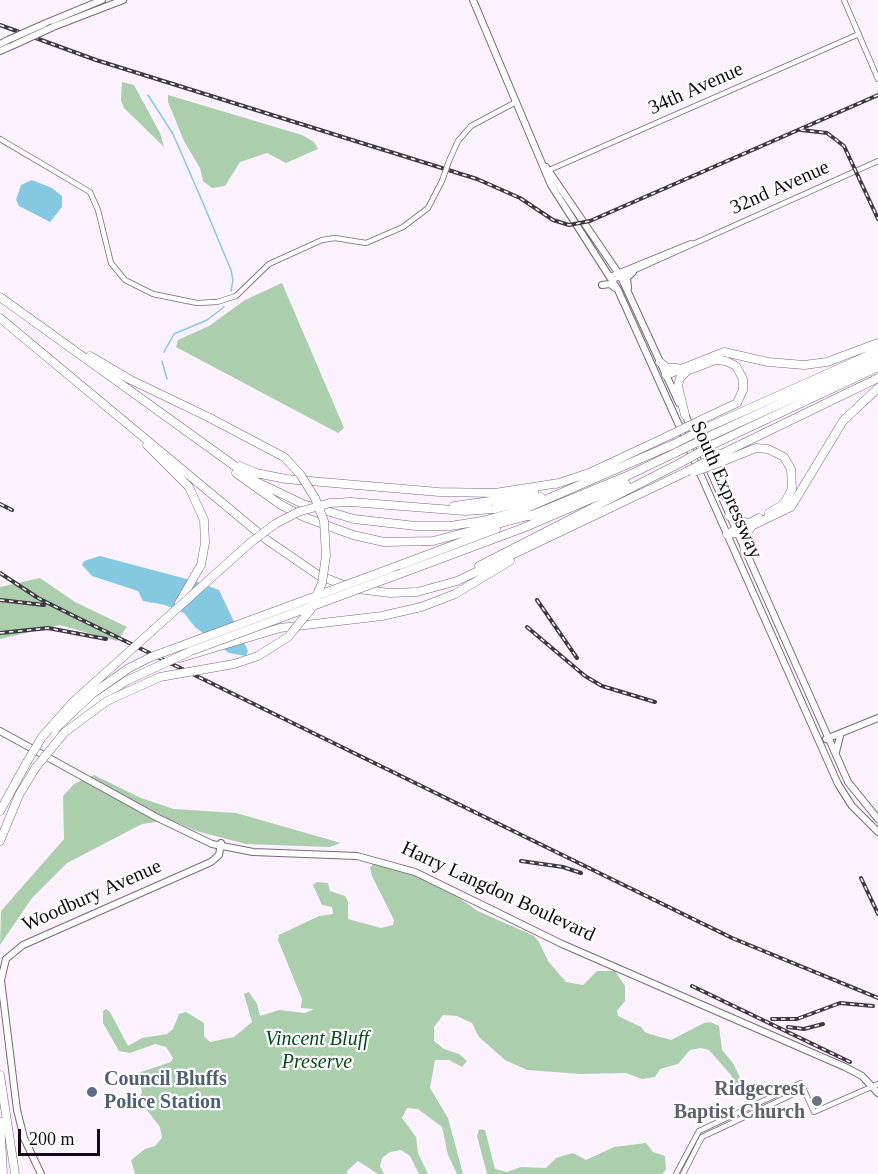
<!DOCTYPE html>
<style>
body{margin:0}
#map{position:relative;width:878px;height:1174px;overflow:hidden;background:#fcf2ff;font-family:"Times New Roman",serif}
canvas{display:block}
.scale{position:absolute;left:18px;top:1129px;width:82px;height:27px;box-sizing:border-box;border:3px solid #120a14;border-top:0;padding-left:8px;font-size:18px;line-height:21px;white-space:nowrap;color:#120a14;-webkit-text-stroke:4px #fff;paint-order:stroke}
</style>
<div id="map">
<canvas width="878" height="1174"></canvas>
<div class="scale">200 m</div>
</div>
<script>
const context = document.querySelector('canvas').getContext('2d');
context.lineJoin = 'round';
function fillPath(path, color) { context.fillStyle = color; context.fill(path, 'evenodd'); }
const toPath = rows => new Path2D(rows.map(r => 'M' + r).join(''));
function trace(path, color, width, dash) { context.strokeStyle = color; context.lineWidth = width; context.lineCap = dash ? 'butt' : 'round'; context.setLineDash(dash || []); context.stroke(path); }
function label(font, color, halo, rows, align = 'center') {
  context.font = font + ' "Times New Roman",serif'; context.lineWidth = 4.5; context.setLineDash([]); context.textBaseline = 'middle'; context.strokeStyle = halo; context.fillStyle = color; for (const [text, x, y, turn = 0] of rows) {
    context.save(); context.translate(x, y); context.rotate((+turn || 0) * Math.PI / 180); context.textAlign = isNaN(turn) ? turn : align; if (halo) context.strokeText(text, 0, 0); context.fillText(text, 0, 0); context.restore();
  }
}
fillPath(toPath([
 [122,82,134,85,160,133,164,147,124,108,121,100],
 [168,95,302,135,314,142,318,149,286,163,267,153,240,162,225,186,212,188,203,181,200,168,184,141,168,102],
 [282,283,344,428,338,433,176,347,178,340,209,326,245,300],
 [40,578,75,602,127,627,117,641,60,625,0,639,0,587],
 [94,775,141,798,174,809,236,813,341,843,330,847,246,844,196,831,171,820,142,824,67,863,32,898,0,945,1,911,64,839,63,796,74,784],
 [373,864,414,875,450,892,478,911,534,936,539,942,548,961,566,982,583,985,597,971,615,971,625,986,625,1001,617,1011,618,1016,641,1027,646,1033,671,1040,704,1023,710,1022,719,1026,722,1050,733,1063,744,1086,740,1091,737,1090,731,1075,709,1050,701,1048,690,1050,678,1064,660,1069,655,1077,642,1079,626,1073,581,1074,527,1070,505,1060,479,1037,472,1023,457,1016,443,1015,434,1027,434,1041,444,1049,459,1054,467,1061,462,1067,449,1060,435,1060,430,1088,448,1118,463,1174,457,1174,448,1155,442,1127,418,1109,407,1108,402,1118,416,1137,418,1153,428,1174,419,1174,410,1156,401,1150,390,1152,382,1158,380,1166,384,1174,378,1174,358,1161,347,1171,347,1174,135,1174,131,1160,145,1149,155,1146,162,1138,160,1127,139,1100,142,1092,138,1073,171,1062,173,1058,166,1047,155,1044,130,1053,119,1051,103,1023,103,1011,106,1009,110,1012,128,1046,142,1038,167,1034,173,1029,179,1014,186,1012,204,1023,204,1036,210,1042,234,1037,252,1022,244,994,249,992,257,1004,260,1016,279,1010,305,1013,314,1009,301,1008,302,999,278,940,279,935,319,916,333,914,332,907,322,905,313,885,317,882,328,883,330,891,345,896,348,902,348,919,381,928,393,925,394,920,372,876,370,868],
 [479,1129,485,1130,495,1169,507,1172,521,1167,546,1168,556,1158,573,1153,586,1160,614,1147,646,1143,653,1152,665,1156,666,1170,662,1174,487,1174,477,1136]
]), '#abcfad');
fillPath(toPath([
 [32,180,52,188,62,196,62,207,50,222,19,206,16,200,21,185],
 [100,556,198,582,219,590,248,651,246,656,229,653,195,627,184,613,165,605,143,601,138,591,92,576,82,565,84,561]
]), '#84c8e1');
trace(toPath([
 [148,95,173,134,203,203,231,270,233,280,231,291],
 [164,352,174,334,207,320,224,307],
 [162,361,167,379]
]), '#84c8e1', 1.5);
const minor = toPath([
 [844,0,878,79],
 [0,139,90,192,98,210,111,263,125,280,153,294,197,303,217,302,236,296,269,264,322,240,335,238,366,243,403,227,428,208,442,181],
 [449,161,458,141,471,126,516,102],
 [547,171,859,34],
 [610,276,691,243],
 [613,280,878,161],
 [676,1174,699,1131,801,1083,814,1112,878,1084],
 [683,1174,702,1137,804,1089]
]);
const major = toPath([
 [473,0,551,185,618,290,682,432],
 [44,24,102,0],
 [53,27,123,0],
 [0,44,8,40],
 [0,51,16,44],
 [546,167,621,277,679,403],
 [602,285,610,284,615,288],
 [628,288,627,278,633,272],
 [684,412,848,782,878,819],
 [687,444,838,784,852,806,878,832],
 [0,731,156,817,212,844,253,852,357,856,415,872,562,944,845,1067,862,1076,878,1093],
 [826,739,878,718],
 [836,752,840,736],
 [41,1174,24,1138,17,1110,1,980,6,959,23,945,211,862,219,855,221,843]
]);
const highway = toPath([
 [0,297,257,482,303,504,354,519,416,526,450,526,482,521,522,510,674,444],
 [0,318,267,540,318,575,346,586],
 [90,356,129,379,208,417],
 [660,362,667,368,677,368],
 [692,369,715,360,726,361,736,366,743,379,743,390,737,403,703,419],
 [666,375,724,352,768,362,804,365,827,362,878,343],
 [685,415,678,386,680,378,688,370],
 [706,428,878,351],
 [710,436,878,359],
 [714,444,878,367],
 [147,445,189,487,204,520,205,543,201,565,179,603],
 [719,455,878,378],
 [721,462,756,448,768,449,784,457,791,469,792,489,784,504,769,513],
 [240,466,256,473,286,479,439,492,495,493,559,483],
 [236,473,281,505,304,517,353,535,384,542,433,541,535,514],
 [556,484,589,473,668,436],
 [351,502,465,511,494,509,541,497],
 [454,506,513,498,534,492],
 [530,516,627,476,677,452],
 [729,516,745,522],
 [727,534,737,533,791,507,843,421,878,388],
 [727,534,759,518],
 [745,552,743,537,750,529],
 [479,566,682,462],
 [392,568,496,529],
 [402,573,523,528,626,484],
 [358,589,390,593,417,592,457,581,686,472],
 [180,658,280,628,382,616,421,607,455,594,510,561],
 [72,724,96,701,126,681],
 [0,811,27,762],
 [0,841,19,795,36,767],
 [0,1075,15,1174],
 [0,1122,3,1174]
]);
trace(minor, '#7b6580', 6);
trace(major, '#7b6580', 8);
trace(highway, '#7b6580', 9);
trace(minor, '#fff', 4.5);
trace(major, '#fff', 6);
trace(highway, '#fff', 8);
const rail = toPath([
 [0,25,96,60,477,179,520,198,553,220,569,225,590,221,878,95],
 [801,130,827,133,844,146,878,219],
 [0,504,12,510],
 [0,573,38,598,76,617,732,938,878,998],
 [0,600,44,605],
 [537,600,577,658],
 [527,627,585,676,602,686,655,702],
 [0,633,48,628,106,639],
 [521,861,563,867,581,873],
 [861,878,878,914],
 [692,986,850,1062],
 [772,1019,797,1019,840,1003,873,1006],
 [788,1027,804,1029,823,1024]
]);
trace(rail, '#3f3742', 4);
trace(rail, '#fff', 1.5, [4.5]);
const minorBridge = toPath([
 [442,181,449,161]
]);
const majorBridge = toPath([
 [8,40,44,24],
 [16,44,53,27]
]);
const highwayBridge = toPath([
 [668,436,703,419],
 [674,444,706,428],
 [677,452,710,436],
 [682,462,714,444],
 [686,472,719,455],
 [694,472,721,462],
 [126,681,191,651,402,573],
 [55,729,92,694,129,668,151,657,392,568],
 [27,762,42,737,74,701,250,543,275,524,298,512,330,503,351,502],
 [36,767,65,732,107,701,160,677,234,664,258,656,288,637,311,609,322,583,326,556,324,521,315,498,300,474,284,457,208,417]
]);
trace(minorBridge, '#7b6580', 6, []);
trace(majorBridge, '#7b6580', 8, []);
trace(highwayBridge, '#7b6580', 9, []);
trace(minorBridge, '#fff', 4.5);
trace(majorBridge, '#fff', 6);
trace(highwayBridge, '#fff', 8);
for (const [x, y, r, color] of [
 [92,1092,6,"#5c6f8a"],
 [817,1101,6,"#6b7280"]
]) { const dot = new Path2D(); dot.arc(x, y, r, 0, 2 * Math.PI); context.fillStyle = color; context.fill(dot); trace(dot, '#fff', 2); }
label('20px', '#120a14', '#fff', [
 ["34th Avenue",696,89,-24],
 ["32nd Avenue",780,188,-24],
 ["South Expressway",726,490,66],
 ["Harry Langdon Boulevard",498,892,25],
 ["Woodbury Avenue",92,896,-24]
]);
label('italic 20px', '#034c16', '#fff', [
 ["Vincent Bluff",317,1040],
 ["Preserve",317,1063]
]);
label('bold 20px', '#4e5e75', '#fff', [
 ["Council Bluffs",104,1080],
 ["Police Station",104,1103]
], 'left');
label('bold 20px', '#5b616d', '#fff', [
 ["Ridgecrest",805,1090],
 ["Baptist Church",805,1113]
], 'right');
</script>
